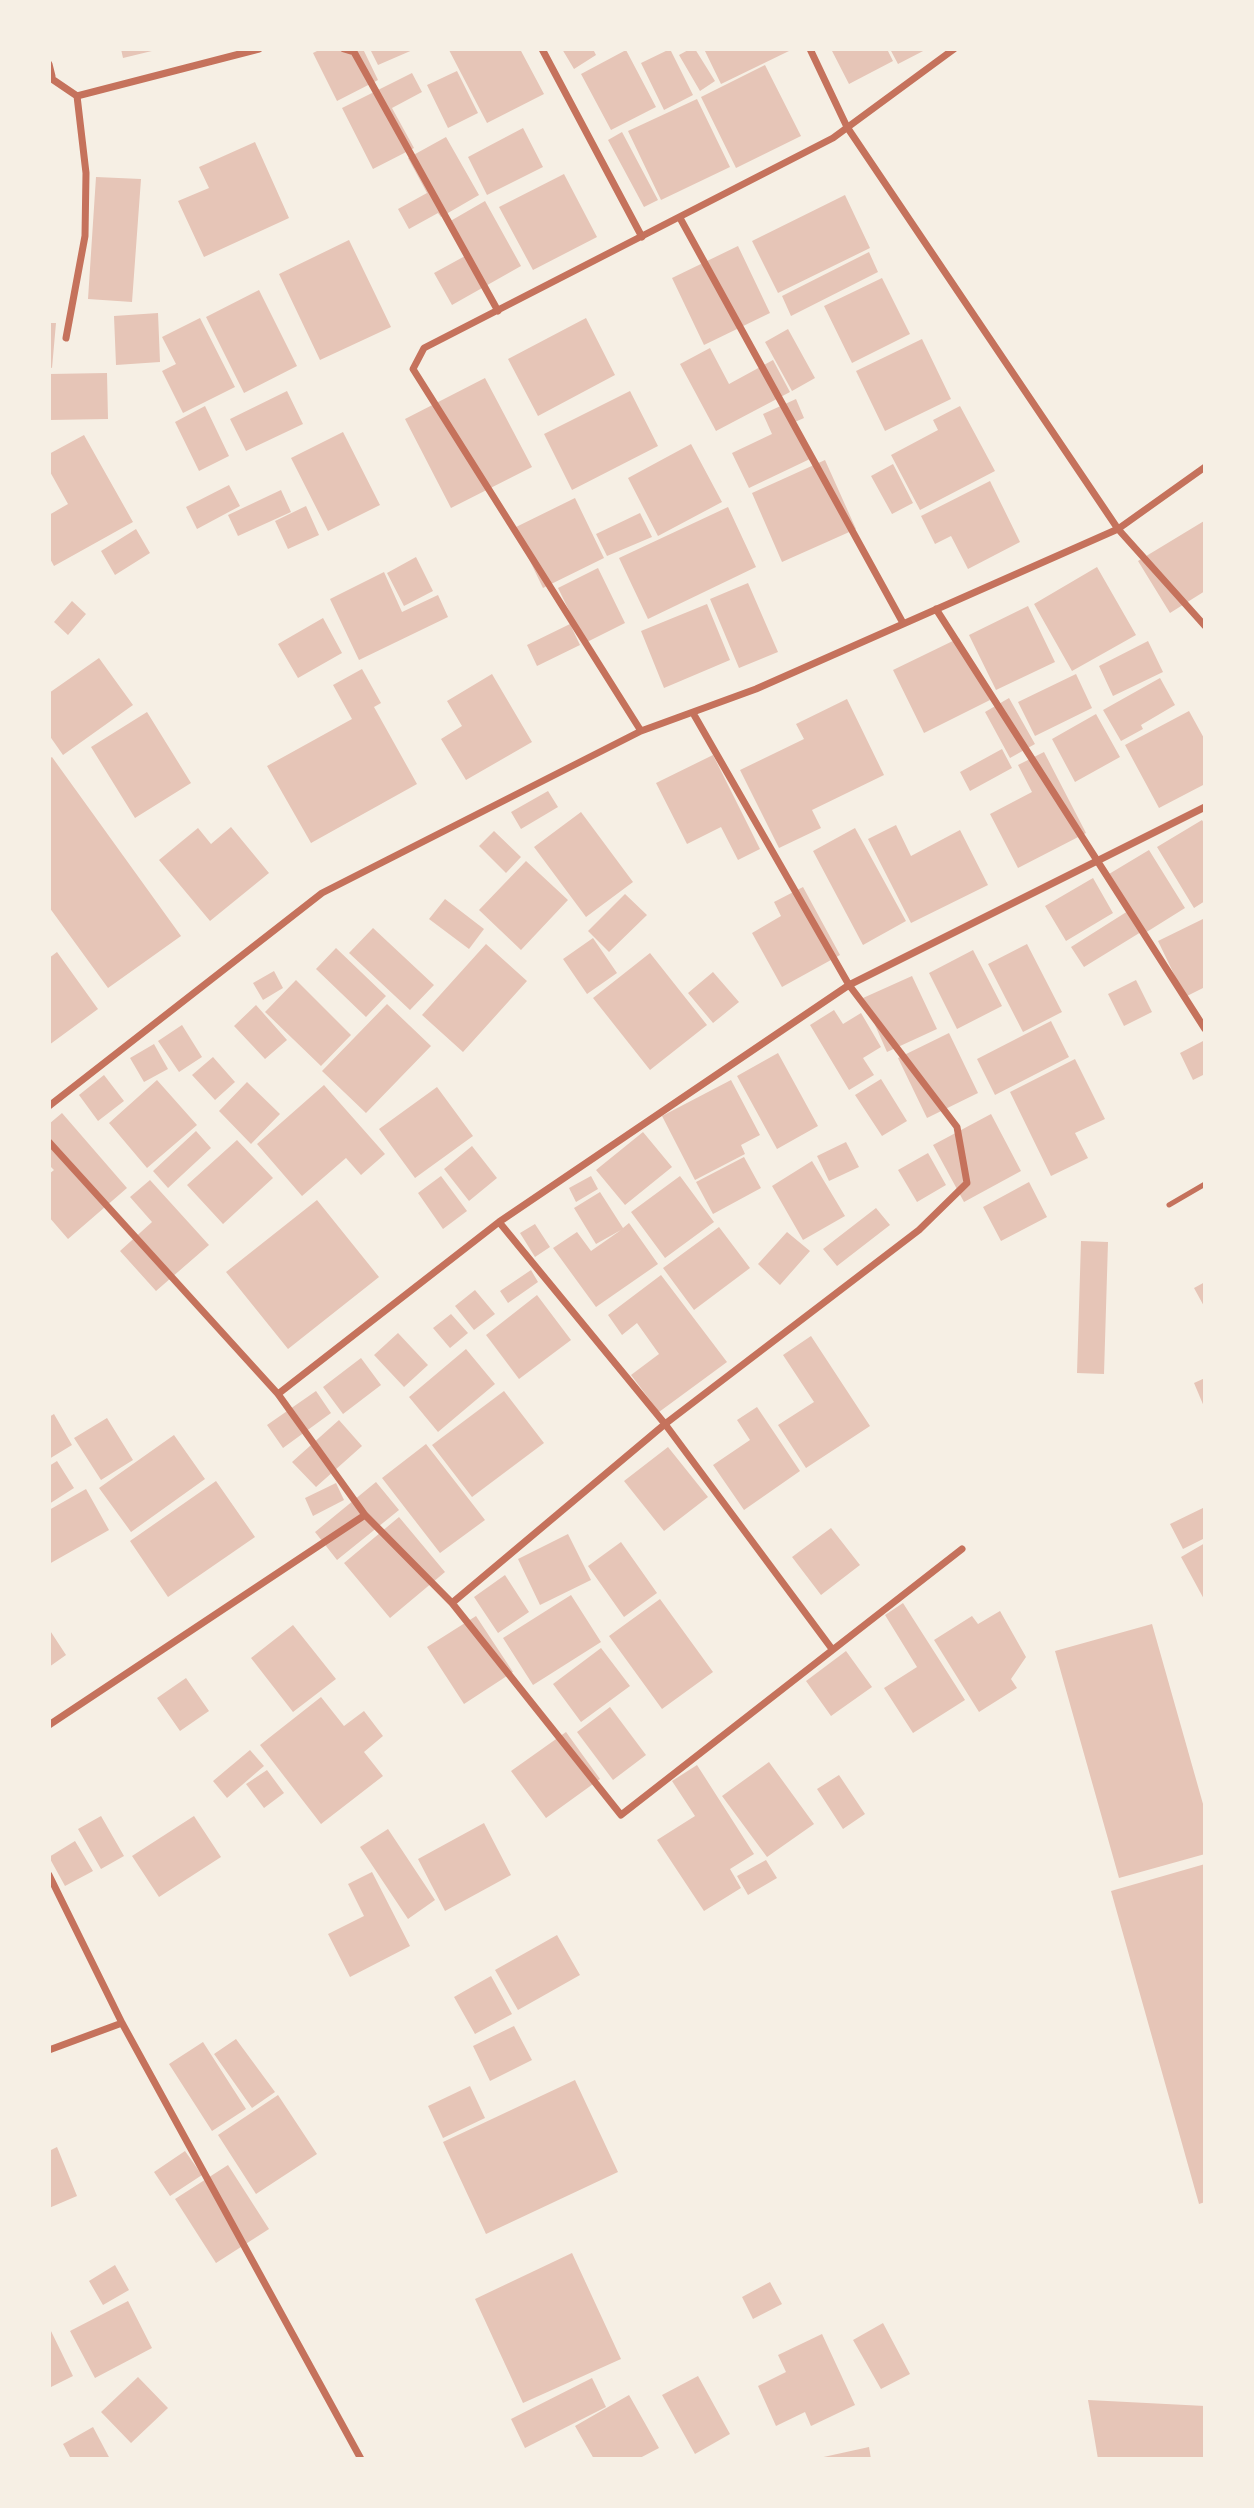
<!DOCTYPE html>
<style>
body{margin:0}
#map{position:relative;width:1254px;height:2508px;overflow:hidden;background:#f6efe4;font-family:"PT Sans Narrow",sans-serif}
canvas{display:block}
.frame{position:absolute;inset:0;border:51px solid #f6efe4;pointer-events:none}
</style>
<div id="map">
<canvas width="1254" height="2508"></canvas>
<div class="frame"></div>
</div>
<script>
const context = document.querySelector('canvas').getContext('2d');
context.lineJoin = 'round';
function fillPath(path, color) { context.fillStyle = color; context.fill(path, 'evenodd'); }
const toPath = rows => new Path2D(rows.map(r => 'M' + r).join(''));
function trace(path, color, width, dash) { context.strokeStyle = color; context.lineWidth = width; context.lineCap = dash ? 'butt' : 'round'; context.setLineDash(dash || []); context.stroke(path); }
fillPath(toPath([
 [121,49,156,49,156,50,123,58],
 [321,49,363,49,378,80,337,101,313,53],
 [370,49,415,49,378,65],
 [520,49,544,94,487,123,449,50],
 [562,49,593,49,596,55,574,69],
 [670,49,693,95,664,110,641,63],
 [690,49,695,49,715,81,700,91,679,55],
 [704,49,788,49,789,51,721,84],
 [831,49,887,49,893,61,849,84],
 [890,49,927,49,898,64],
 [626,50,656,107,611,130,581,74],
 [765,65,801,136,736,168,701,97],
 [457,71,478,113,448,128,427,85],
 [412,73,422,92,392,108,414,148,373,169,342,108],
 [697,99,730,167,661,200,628,131],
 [523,128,543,167,487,195,468,157],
 [622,132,658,200,644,207,608,140],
 [446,137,479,195,441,217,438,213,409,229,398,209,427,193,408,158],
 [255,142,289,218,204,257,178,201,209,188,199,167],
 [564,174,597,237,533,270,499,207],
 [96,177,141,179,132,302,88,299],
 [845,195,870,248,778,293,752,241],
 [485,201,521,266,452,305,434,273,465,256,447,223],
 [349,240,391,327,320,360,279,274],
 [738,246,770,313,704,345,672,278],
 [869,252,878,272,791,316,782,296],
 [882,278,910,334,852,363,824,306],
 [259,290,297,366,244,393,206,317],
 [158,313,160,362,116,365,114,316],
 [200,318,235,387,183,413,162,371,176,364,162,337],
 [586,318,615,375,538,416,508,359],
 [49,323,56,323,52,368,49,367],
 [788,329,815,378,792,391,765,342],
 [922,339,951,399,885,431,856,371],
 [710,348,729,384,773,360,790,392,716,431,680,364],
 [107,373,108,419,49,420,49,374],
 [485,378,532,467,451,508,405,419],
 [287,391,303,424,246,451,230,419],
 [630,391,658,446,572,490,544,434],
 [796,399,804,418,795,422,812,458,749,488,732,453,772,434,763,414],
 [205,406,229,456,199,471,175,422],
 [960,406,995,471,920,510,891,455,938,430,933,420],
 [343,432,380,505,328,531,291,458],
 [84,435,133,522,54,566,49,557,49,515,68,504,49,470,49,454],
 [691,444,722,502,658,536,628,478],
 [825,460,856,529,782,562,752,493],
 [893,464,913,503,892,514,871,476],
 [990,481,1020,542,968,569,951,536,935,544,921,516],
 [229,485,240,506,197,529,186,507],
 [281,490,291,512,238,536,228,515],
 [575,498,604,558,543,588,514,528],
 [306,506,319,535,288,549,275,521],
 [728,507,756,567,648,619,619,558],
 [640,513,652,537,607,556,596,534],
 [1204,521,1205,591,1170,613,1138,561],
 [136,529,150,553,115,575,101,551],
 [416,557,433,591,404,606,387,573],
 [1097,567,1136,635,1072,671,1034,604],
 [598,568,625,623,585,643,558,588],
 [384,572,402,612,438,595,448,617,359,660,330,599],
 [748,583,778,652,739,668,710,599],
 [72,601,86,614,68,635,54,622],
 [707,604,730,660,664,688,641,631],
 [1028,606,1055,662,996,690,969,635],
 [323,618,342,653,298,678,278,644],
 [570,624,580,645,537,666,527,645],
 [959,638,990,700,924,733,893,670],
 [1148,641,1163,672,1113,696,1099,666],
 [99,658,133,705,63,755,49,735,49,693],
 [362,669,381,703,374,707,417,784,311,843,267,766,352,719,333,685],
 [492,674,532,742,466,780,441,739,462,726,447,701],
 [1076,674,1092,708,1035,736,1018,702],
 [1160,678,1175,705,1141,725,1143,729,1121,741,1103,710],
 [1009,698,1035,744,1010,758,985,712],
 [847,699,884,775,812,810,821,828,779,848,740,770,804,739,796,724],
 [1189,711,1205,740,1205,784,1159,808,1125,745],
 [147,712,191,783,135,818,91,747],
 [1096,714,1120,757,1075,782,1052,739],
 [1002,749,1012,768,970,791,960,772],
 [1044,752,1086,833,1018,868,990,814,1032,792,1018,765],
 [713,755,760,849,738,860,721,827,687,844,656,783],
 [52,757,181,936,108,988,49,907,49,759],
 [548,791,558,807,521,829,511,812],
 [581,812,633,882,586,917,534,847],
 [1202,820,1205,825,1205,901,1194,908,1157,847],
 [896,825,911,856,960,830,988,885,911,923,868,839],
 [231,827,269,873,210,921,159,860,198,828,211,844],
 [855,828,906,921,863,945,813,851],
 [494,831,521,857,506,873,479,846],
 [1149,850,1185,908,1145,933,1109,874],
 [526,861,568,900,521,950,479,910],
 [1093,878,1113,913,1066,941,1045,906],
 [803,887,840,955,782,987,752,933,781,916,774,902],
 [625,894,647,915,609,952,588,931],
 [445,899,484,929,469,949,429,919],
 [1128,911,1141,932,1084,967,1071,947],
 [1205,918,1205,987,1185,997,1158,941],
 [373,928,434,985,410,1010,349,953],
 [593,938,617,973,587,994,563,959],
 [486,944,527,981,463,1052,422,1015],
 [1027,944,1062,1012,1023,1032,988,964],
 [336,948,386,996,366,1017,316,969],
 [973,950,1002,1006,957,1029,929,973],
 [57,952,98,1009,49,1045,49,958],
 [650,953,707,1025,650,1070,593,998],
 [274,971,283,988,263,1000,253,983],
 [713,972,739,1002,713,1023,688,993],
 [912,976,937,1029,887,1052,863,998],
 [296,980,351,1035,321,1066,265,1012],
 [1136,980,1152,1012,1124,1026,1108,994],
 [387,1004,431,1046,366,1113,322,1071],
 [256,1005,287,1040,265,1059,234,1026],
 [834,1010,843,1024,861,1013,881,1047,863,1058,874,1075,849,1090,810,1025],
 [1051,1021,1069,1057,995,1095,977,1059],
 [182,1025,202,1057,179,1072,158,1041],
 [949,1033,978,1093,927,1118,898,1058],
 [1205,1040,1205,1074,1193,1080,1180,1053],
 [154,1044,168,1069,144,1082,130,1058],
 [778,1053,818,1126,777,1149,737,1076],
 [213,1057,235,1082,215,1100,192,1075],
 [1075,1059,1105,1119,1075,1133,1088,1158,1051,1176,1010,1092],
 [104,1075,124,1101,98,1121,79,1095],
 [881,1079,907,1121,882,1136,855,1095],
 [157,1080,197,1125,147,1168,109,1123],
 [731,1080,760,1135,741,1145,745,1154,695,1180,662,1116],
 [247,1082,280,1114,251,1144,219,1111],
 [324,1085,385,1154,361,1175,346,1158,302,1196,257,1144],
 [437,1087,473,1136,415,1178,379,1129],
 [62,1113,127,1188,68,1239,49,1217,49,1174,54,1170,49,1165,49,1124],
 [991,1114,1021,1171,964,1202,933,1145],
 [196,1131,211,1148,168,1188,153,1171],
 [643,1132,672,1167,625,1205,596,1170],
 [237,1140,273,1178,223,1224,187,1185],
 [846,1142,859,1167,829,1181,817,1156],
 [472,1146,497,1178,469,1201,444,1169],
 [928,1153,946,1185,917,1202,898,1170],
 [744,1157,761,1188,713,1214,696,1182],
 [812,1161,845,1216,803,1240,772,1186],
 [441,1176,467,1211,443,1229,418,1193],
 [591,1176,598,1189,576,1202,569,1188],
 [680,1176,714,1222,665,1258,631,1212],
 [150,1180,209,1245,156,1291,120,1251,152,1222,130,1197],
 [1029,1182,1047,1217,1001,1241,983,1207],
 [600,1192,623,1228,629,1223,658,1264,596,1307,553,1248,577,1232,591,1251,621,1230,596,1244,574,1208],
 [317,1200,379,1277,288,1349,226,1272],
 [876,1208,890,1225,837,1266,823,1249],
 [535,1224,550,1247,535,1257,520,1233],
 [719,1227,750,1268,694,1310,663,1268],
 [787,1232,810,1251,780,1285,758,1264],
 [1081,1241,1108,1242,1104,1374,1077,1373],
 [531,1270,538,1282,508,1303,500,1291],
 [661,1275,727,1362,659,1412,631,1375,659,1354,637,1323,622,1335,608,1315],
 [1205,1282,1205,1308,1194,1288],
 [475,1290,495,1314,474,1330,455,1306],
 [537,1295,571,1340,519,1379,486,1335],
 [451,1314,468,1333,450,1348,433,1328],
 [398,1333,428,1365,404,1387,374,1355],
 [811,1336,870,1426,806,1468,778,1425,814,1402,783,1355],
 [466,1349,495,1384,438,1432,409,1397],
 [361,1358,381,1385,343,1414,323,1387],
 [1205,1378,1205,1409,1194,1383],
 [316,1391,331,1413,283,1448,267,1425],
 [504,1391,544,1443,472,1497,432,1445],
 [757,1407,800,1471,744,1510,713,1465,750,1440,737,1420],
 [54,1414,72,1445,49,1459,49,1417],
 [107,1418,133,1460,101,1480,74,1438],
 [339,1420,362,1446,316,1487,292,1462],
 [174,1435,205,1479,131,1532,99,1488],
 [426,1444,485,1520,440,1553,382,1478],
 [668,1447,708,1497,664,1531,624,1481],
 [57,1461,74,1488,49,1504,49,1466],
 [216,1481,255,1537,168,1597,130,1541],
 [376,1482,399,1510,337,1560,315,1532],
 [336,1483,344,1500,313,1516,305,1498],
 [86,1489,109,1530,49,1564,49,1510],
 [1205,1507,1205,1538,1183,1549,1170,1524],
 [399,1517,445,1572,390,1618,344,1563],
 [831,1528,860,1565,821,1595,792,1557],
 [568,1534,591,1580,540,1605,518,1559],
 [621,1542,657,1593,624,1617,588,1566],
 [1205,1543,1205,1601,1181,1557],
 [505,1575,529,1612,498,1633,474,1597],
 [571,1595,601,1642,533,1685,503,1638],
 [660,1599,713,1672,662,1709,609,1636],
 [903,1603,965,1700,913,1733,884,1688,917,1667,885,1615],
 [1000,1611,1026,1657,1011,1679,1017,1688,979,1712,934,1640,972,1616,978,1624],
 [476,1616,513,1672,464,1704,427,1647],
 [1152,1624,1205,1811,1205,1854,1119,1878,1055,1651],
 [293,1625,336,1679,293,1712,251,1658],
 [49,1629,66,1655,49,1667],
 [601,1648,630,1686,581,1722,553,1684],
 [846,1651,872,1687,831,1716,806,1681],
 [186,1678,209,1711,180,1731,157,1698],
 [321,1697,344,1726,364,1711,383,1736,364,1752,383,1776,321,1824,260,1745],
 [610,1707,646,1755,613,1780,577,1732],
 [566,1732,600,1779,546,1818,511,1771],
 [250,1750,264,1766,227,1798,213,1781],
 [769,1762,814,1824,767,1857,722,1796],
 [697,1765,754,1854,730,1869,741,1888,704,1911,657,1840,695,1816,672,1781],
 [267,1770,284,1793,264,1808,246,1784],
 [839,1775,865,1814,843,1829,817,1789],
 [101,1816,124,1856,101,1869,78,1829],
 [194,1816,221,1857,159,1897,132,1856],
 [484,1823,511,1875,445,1911,418,1859],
 [388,1829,435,1900,408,1919,360,1847],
 [75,1841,93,1871,65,1886,49,1857],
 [766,1860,777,1878,748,1895,737,1876],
 [1205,1864,1205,2202,1199,2204,1111,1891],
 [372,1872,410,1946,350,1977,328,1934,364,1916,348,1884],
 [557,1935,580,1975,518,2010,495,1970],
 [491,1976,512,2014,475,2034,454,1997],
 [514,2026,532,2060,490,2081,473,2046],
 [236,2039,275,2092,252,2108,214,2054],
 [203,2042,246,2109,212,2131,169,2064],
 [575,2080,618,2172,486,2234,443,2142],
 [470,2086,485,2118,443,2138,428,2106],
 [278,2095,317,2154,256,2194,218,2135],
 [57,2147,77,2196,49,2208,49,2151],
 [185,2151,202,2175,170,2196,154,2172],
 [228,2165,269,2229,216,2263,175,2199],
 [572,2253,621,2359,523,2403,475,2299],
 [115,2265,129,2290,103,2305,89,2281],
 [770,2282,782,2304,753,2319,742,2297],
 [128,2301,152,2348,95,2378,70,2331],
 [883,2323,910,2374,881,2389,853,2340],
 [49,2327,73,2376,49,2388],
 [822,2334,855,2405,811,2426,805,2412,776,2426,758,2386,786,2372,778,2355],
 [698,2376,730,2434,695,2454,662,2395],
 [138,2377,168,2408,131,2443,101,2412],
 [592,2378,606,2407,525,2448,511,2419],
 [629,2395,659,2448,638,2459,594,2459,575,2426],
 [1088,2400,1205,2406,1205,2459,1098,2459],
 [93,2427,110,2459,71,2459,63,2444],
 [869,2447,871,2459,819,2459,819,2458]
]), '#e6c5b7');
trace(toPath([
 [1169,1205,1205,1184]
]), '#c5725c', 5);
trace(toPath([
 [344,49,354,52,498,311],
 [542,49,642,237],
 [810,49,847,127,1118,529,1205,626],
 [49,64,52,76],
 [49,77,77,96,259,49],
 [680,218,903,623],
 [66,338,85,236,86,173,77,96],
 [936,609,1205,1029],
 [641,731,413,369,424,348,833,138,954,49],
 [49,1106,322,893,641,731,756,689,1118,529,1205,467],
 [49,1142,278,1394,365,1515,452,1603,621,1815,962,1549],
 [499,1222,665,1424,832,1649],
 [278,1394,499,1222,849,985,1205,807],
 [452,1603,665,1424,919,1230,967,1183,957,1127,849,985,693,713],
 [49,1725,365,1515],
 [49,1875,122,2023,361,2459],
 [49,2050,122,2023]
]), '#c5725c', 7);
</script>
